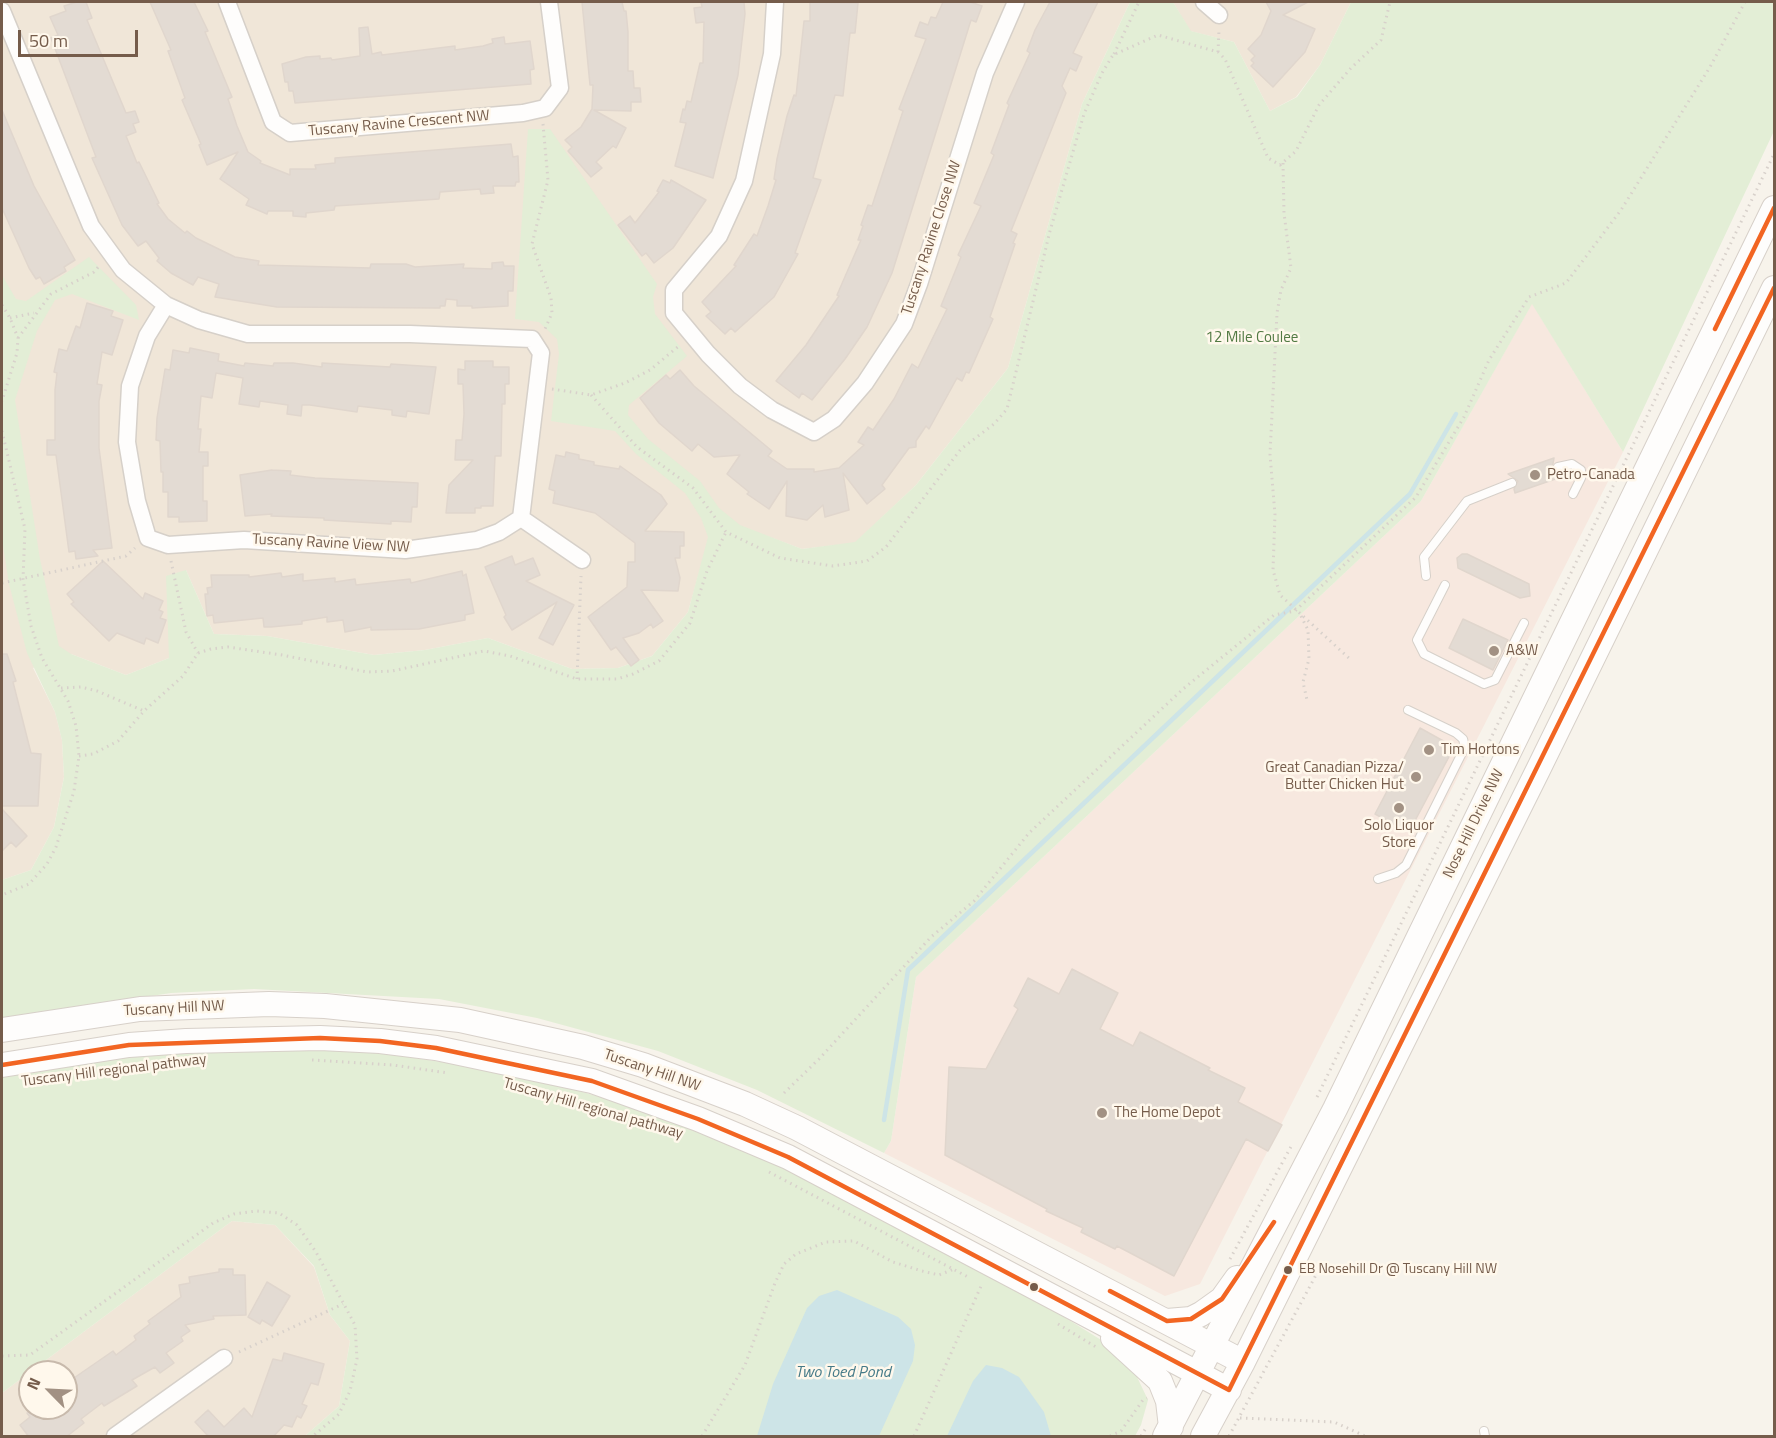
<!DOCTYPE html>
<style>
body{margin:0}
#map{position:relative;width:1776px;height:1438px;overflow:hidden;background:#f7f3eb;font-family:"Titillium Web",sans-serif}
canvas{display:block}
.frame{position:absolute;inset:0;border:3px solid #755c4b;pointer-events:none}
.north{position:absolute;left:18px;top:1360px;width:60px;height:60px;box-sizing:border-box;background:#fff8ec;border:2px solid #c8baac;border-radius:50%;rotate:294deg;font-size:16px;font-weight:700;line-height:24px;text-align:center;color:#755c4b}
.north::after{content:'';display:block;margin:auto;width:21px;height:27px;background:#a29183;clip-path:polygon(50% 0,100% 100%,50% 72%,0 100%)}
.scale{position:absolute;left:18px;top:30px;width:120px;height:27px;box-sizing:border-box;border:3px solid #755c4b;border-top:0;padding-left:8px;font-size:18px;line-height:21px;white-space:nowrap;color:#755c4b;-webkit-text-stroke:4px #fff8ec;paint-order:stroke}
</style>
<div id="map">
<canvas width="1776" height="1438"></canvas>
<div class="frame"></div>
<div class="north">N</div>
<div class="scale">50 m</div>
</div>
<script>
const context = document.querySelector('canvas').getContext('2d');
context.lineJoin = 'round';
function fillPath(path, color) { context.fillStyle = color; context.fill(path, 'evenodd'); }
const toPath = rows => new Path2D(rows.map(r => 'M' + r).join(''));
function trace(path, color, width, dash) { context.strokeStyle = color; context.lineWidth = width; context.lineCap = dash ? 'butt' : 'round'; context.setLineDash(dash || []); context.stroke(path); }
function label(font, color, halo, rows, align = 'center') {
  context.font = font + ' "Titillium Web",sans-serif'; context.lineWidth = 5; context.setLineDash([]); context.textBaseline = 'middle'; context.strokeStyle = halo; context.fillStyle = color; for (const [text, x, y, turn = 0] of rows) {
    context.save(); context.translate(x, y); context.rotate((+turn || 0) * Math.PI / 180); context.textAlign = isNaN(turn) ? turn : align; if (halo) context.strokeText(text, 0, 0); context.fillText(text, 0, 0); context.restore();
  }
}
fillPath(toPath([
 [2,2,1130,2,1082,104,1008,368,916,485,855,543,802,549,740,526,704,555,688,612,652,656,618,668,572,669,488,638,425,650,374,655,267,636,214,634,186,570,169,658,126,675,71,654,33,668,55,712,62,740,64,777,54,827,31,870,2,880],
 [1173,2,1351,2,1320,65,1296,97,1270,111,1234,42,1190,31],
 [232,1221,275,1225,314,1267,330,1315,350,1341,339,1406,305,1436,2,1436,2,1393],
 [30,1372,66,1372,66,1408,30,1408]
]), '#f0e6d8');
fillPath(toPath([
 [1532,303,1623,452,1200,1284,1165,1296,884,1153,891,1141,916,977,1421,501]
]), '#f7e8df');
fillPath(toPath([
 [1130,2,1173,2,1191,31,1234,42,1270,111,1297,97,1320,65,1351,2,1774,2,1774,131,1623,452,1532,304,1421,501,916,977,891,1141,884,1153,757,1090,658,1051,537,1018,439,999,254,989,171,993,2,1018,2,880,31,870,54,827,64,777,62,740,55,712,27,653,9,584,2,539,2,275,16,299,26,301,89,257,136,305,139,320,72,294,55,300,37,331,15,400,40,559,59,646,71,654,126,675,169,658,166,576,186,570,214,634,267,636,374,655,425,650,488,638,572,669,618,668,652,656,688,612,708,537,701,518,685,493,636,454,615,431,551,421,559,354,557,339,539,322,515,319,528,129,550,129,657,284,653,297,655,314,687,356,629,405,628,415,648,439,700,481,719,508,740,525,802,549,855,542,916,485,1008,368,1082,104],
 [326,1050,381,1053,488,1069,544,1081,607,1099,749,1149,1019,1289,1127,1356,1148,1400,1141,1425,1135,1436,305,1436,339,1406,350,1341,330,1315,314,1266,275,1225,232,1221,2,1393,2,1077,76,1063,193,1051]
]), '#e3eed6');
fillPath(toPath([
 [837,1290,898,1317,911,1329,915,1345,913,1361,879,1436,757,1436,773,1384,807,1308,819,1296],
 [986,1365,1002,1368,1019,1377,1044,1412,1051,1436,947,1436,973,1381]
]), '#cde4e7');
trace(toPath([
 [884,1120,908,970,1410,494,1456,414]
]), '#cde4e7', 4.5);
const building = toPath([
 [77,2,86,2,92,18,87,20,126,113,135,111,139,122,133,124,136,132,126,136,137,163,139,162,159,203,157,204,168,219,185,233,187,231,196,238,235,257,259,261,258,265,370,268,371,264,406,264,415,267,464,264,463,268,492,269,492,263,503,262,504,266,514,266,513,291,508,291,508,306,472,308,472,306,457,306,457,300,446,299,445,306,440,306,440,308,277,307,215,297,219,284,198,277,193,285,171,273,157,261,159,258,146,241,138,246,122,225,92,158,96,157,51,38,58,35,50,17,66,11,64,6,77,2],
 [150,2,194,2,208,31,205,32,232,97,228,99,237,126,248,152,261,161,260,163,290,175,290,169,316,169,315,165,335,163,335,158,511,144,513,157,518,156,519,182,516,182,515,186,493,186,494,193,481,194,480,189,440,192,439,199,335,206,334,210,306,213,306,217,293,216,293,211,268,211,267,214,246,205,249,199,220,179,238,152,207,165,199,145,201,144,182,100,185,98,168,51,171,50,150,2],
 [582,2,622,2,624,11,626,11,628,32,628,71,633,71,634,88,640,88,641,102,631,102,631,111,594,110,626,128,616,148,613,146,596,162,602,168,591,177,568,151,572,147,565,140,581,127,592,109,593,85,590,85,582,2],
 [701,2,744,2,745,14,738,75,713,178,675,166,686,123,680,122,683,109,685,110,687,101,691,102,700,63,703,63,704,22,696,23,694,8,702,7,701,2],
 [810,2,858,3,855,33,850,33,843,96,835,95,813,178,821,180,795,253,798,254,774,297,735,332,731,328,725,334,706,316,711,312,702,302,736,266,734,265,754,234,757,236,768,206,776,180,774,179,777,159,787,116,794,95,796,96,804,21,810,21,810,2],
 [943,2,970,2,982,6,976,22,971,20,892,273,867,327,845,359,812,400,802,393,799,398,776,381,806,345,839,296,837,295,861,240,858,240,863,226,861,225,868,205,872,206,903,111,899,109,926,39,915,36,920,22,928,25,931,17,936,18,943,2],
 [1050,2,1098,2,1073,53,1082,57,1076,71,1070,68,1062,86,1066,93,1011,231,1017,234,1013,243,1015,244,990,317,993,319,969,373,966,372,962,381,957,378,929,429,926,426,916,441,916,447,909,448,882,485,885,489,867,504,843,473,849,510,825,517,823,505,807,520,786,516,787,481,769,509,747,494,749,492,727,474,740,455,714,457,698,444,692,451,659,423,640,398,666,375,670,379,680,370,694,386,772,451,768,456,787,469,814,469,814,472,839,468,864,445,858,442,868,427,873,430,894,399,912,364,918,368,947,309,941,306,961,257,958,255,981,206,974,203,994,155,991,153,1009,105,1007,103,1030,53,1027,51,1035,30,1050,2],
 [1266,2,1308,2,1283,15,1315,29,1305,52,1273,87,1251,66,1254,63,1251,60,1255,56,1248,49,1261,35,1271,11,1266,2],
 [368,27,372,54,381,52,382,55,455,46,455,50,483,46,493,43,492,39,504,37,505,44,530,41,534,69,530,70,531,84,295,103,293,91,289,91,288,82,285,82,282,64,306,57,320,56,320,59,331,58,332,60,360,56,359,28,368,27],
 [2,110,34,186,75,260,64,267,66,271,44,284,40,277,36,279,29,268,2,208,2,110],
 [663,180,670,183,671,180,706,200,673,248,654,263,646,253,642,256,618,225,630,216,635,223,659,192,657,191,663,180],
 [87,303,113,311,111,316,123,320,112,355,102,352,97,384,102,385,99,401,99,448,112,548,93,550,98,556,76,559,75,551,69,552,56,455,47,455,47,440,55,440,55,390,57,373,54,372,59,349,67,351,76,326,80,328,87,303],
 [190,348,219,354,218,361,244,366,245,363,273,366,274,363,293,363,322,367,322,363,390,367,391,364,436,367,429,414,407,411,406,417,392,415,392,410,358,406,357,412,310,405,302,405,301,416,287,414,288,405,260,401,259,407,239,404,243,378,216,373,212,398,201,396,198,429,201,429,199,452,208,452,208,466,203,466,203,501,207,501,207,521,179,522,179,517,168,517,168,492,163,492,163,472,161,472,160,441,156,440,157,418,165,369,170,370,173,350,189,353,190,348],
 [465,361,493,361,493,367,509,367,509,384,505,384,505,404,502,404,501,456,495,456,493,506,481,506,481,508,475,508,475,513,446,513,449,485,473,460,455,460,456,440,462,440,464,414,463,384,458,384,458,369,465,370,465,361],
 [566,452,579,455,579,459,594,462,594,465,619,469,620,466,661,495,667,504,645,531,684,532,684,546,680,546,680,558,675,558,680,578,678,591,641,590,663,621,653,628,651,624,639,633,623,638,639,660,631,666,616,647,611,650,588,617,627,587,628,562,635,562,635,543,595,513,553,503,555,491,549,489,556,455,565,457,566,452],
 [1554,458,1552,469,1561,477,1515,493,1514,489,1518,481,1508,474,1554,458],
 [272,470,291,471,290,475,315,478,418,483,417,507,412,507,411,522,391,521,391,524,324,520,324,518,271,516,272,514,245,516,240,475,272,470],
 [1462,554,1467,554,1529,584,1530,596,1520,598,1458,568,1457,558,1462,554],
 [512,556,515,565,533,558,540,575,526,581,574,605,553,645,539,638,557,602,512,630,504,617,506,615,485,567,512,556],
 [103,561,143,599,145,593,163,601,159,610,163,612,160,618,166,620,158,643,146,638,144,644,117,633,109,641,71,604,74,602,67,594,103,561],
 [462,571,463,576,466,574,474,613,465,615,465,620,419,629,371,630,371,627,345,632,343,620,327,622,327,617,302,621,302,624,271,627,264,627,263,618,214,623,213,615,207,616,205,594,208,594,207,588,212,587,211,575,249,575,249,577,281,573,282,577,303,574,303,581,335,578,335,582,355,579,356,585,410,579,411,583,462,571],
 [1463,619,1508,640,1493,670,1449,648,1463,619],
 [2,654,7,654,16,681,13,682,31,753,41,754,38,806,2,806,2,654],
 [1420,728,1447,743,1451,753,1409,832,1375,814,1420,728],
 [2,809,27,836,16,847,11,842,2,851,2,809],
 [1072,969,1118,993,1100,1029,1133,1046,1140,1032,1210,1068,1208,1070,1245,1088,1238,1102,1282,1125,1268,1151,1246,1139,1174,1276,1117,1246,1115,1249,1081,1232,1083,1228,1046,1211,1047,1209,945,1155,949,1067,986,1069,1018,1009,1014,1006,1028,978,1059,994,1072,969],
 [219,1269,233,1269,233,1275,245,1275,246,1315,213,1316,214,1319,185,1325,190,1331,181,1337,183,1341,166,1353,174,1363,160,1373,155,1367,132,1380,137,1386,104,1406,102,1403,81,1419,84,1423,66,1437,29,1437,20,1425,30,1417,27,1413,33,1408,66,1408,66,1387,73,1382,71,1380,113,1351,116,1355,136,1340,134,1336,150,1324,148,1321,181,1297,179,1285,190,1283,189,1277,219,1272,219,1269],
 [267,1282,290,1296,272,1326,262,1320,260,1324,248,1317,267,1282],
 [284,1353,324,1364,318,1385,311,1383,302,1404,307,1406,301,1418,297,1416,292,1427,284,1425,273,1437,209,1437,195,1422,208,1410,224,1427,244,1408,252,1417,273,1359,282,1361,284,1353]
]);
fillPath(building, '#e3dbd3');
trace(building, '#e0d6cd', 1.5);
const lane = toPath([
 [1558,467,1572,464,1581,470,1581,478,1573,494],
 [1426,576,1424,557,1467,501,1512,483],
 [1445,585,1417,640,1424,654,1484,684,1495,680,1524,623],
 [1378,879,1396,873,1406,865,1465,747,1463,739,1456,733,1408,710],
 [1484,1431,1485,1436]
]);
const street = toPath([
 [227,2,273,122,290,133,523,113,545,108,560,88,549,2],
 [775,2,772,54,744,181,719,236,674,290,674,313,708,354,740,386,772,410,814,432,834,419,865,383,904,324,919,284,985,73,1016,2],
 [1204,2,1219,15],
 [2,11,91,226,123,270,166,305,199,320,248,334,410,334,532,339,541,353,521,518,499,532,477,540,405,550,244,540,168,545,148,538,137,501,127,442,130,386,147,336,166,305],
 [521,518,582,560],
 [115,1436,224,1358]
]);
const secondary = toPath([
 [2,1030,140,1009,269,1004,325,1006,460,1020,583,1047,643,1065,745,1104,797,1128,1243,1362],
 [2,1065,129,1045,186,1041,320,1038,380,1041,436,1048,592,1081,698,1119,788,1157,1229,1390],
 [1167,1321,1191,1319,1201,1314,1222,1299,1237,1278],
 [1113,1338,1160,1381,1168,1401,1171,1427],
 [1165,1436,1335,1109,1774,208],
 [1203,1436,1243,1362,1538,770,1774,288]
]);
trace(lane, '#d6d0c9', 10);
trace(street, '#d6d0c9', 19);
trace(secondary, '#d7d0c9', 26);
trace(toPath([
 [1218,52,1219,30],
 [1114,54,1139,2],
 [543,124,548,180,532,244,551,298,552,313,545,329],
 [1283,163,1284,213,1291,268,1281,290,1277,313,1270,454,1275,515,1273,570,1280,595,1351,660],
 [2,305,10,318,18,338,17,353,2,401],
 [10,318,34,313],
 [18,338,51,294,94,272,100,265],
 [552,389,591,395,625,383,650,370,680,345],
 [591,395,637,447,693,488,726,532,780,558,833,566,867,561,886,547,961,449,994,424,1007,409,1050,231,1084,114,1102,73,1113,55,1158,35,1218,52,1225,59,1268,158,1280,165,1296,151,1319,105,1351,68,1381,40,1390,2],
 [2,431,25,529,23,579,31,626,42,658,68,701,76,726,79,756,74,791,56,847,47,864,29,884,2,895],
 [171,561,186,632,198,653],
 [2,583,126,556,135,548],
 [1301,616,1308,630,1309,659,1303,682,1307,700],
 [577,679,581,576],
 [61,688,81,687,97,691,144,711],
 [79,756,93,754,118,741,144,711,183,676,198,653,211,649,228,647,282,655,367,672,392,671,484,651,510,656,577,679,617,679,633,674,659,661,690,623,707,571,726,532],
 [312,1060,393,1065,448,1073],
 [784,1093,819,1059,931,937,974,901,1029,833,1183,689,1274,615,1295,611,1416,497,1464,417,1489,360,1529,297,1566,283,1621,210,1710,67,1745,2],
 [552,1094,620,1114],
 [1317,1097,1774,154],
 [769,1172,970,1278],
 [1230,1259,1293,1143],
 [1058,1324,1096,1347],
 [239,1352,343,1304],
 [2,1356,30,1355,213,1223,234,1214,256,1211,279,1213,297,1225,316,1252,355,1325,357,1359,350,1391,339,1414,313,1436],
 [1240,1418,1334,1422,1365,1436],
 [702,1436,745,1365,775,1283,784,1264,796,1254,826,1242,854,1241,893,1262,922,1271,939,1275,954,1269],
 [914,1436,982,1284],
 [1110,1436,1121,1431,1143,1400,1147,1398],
 [1141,1436,1146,1428],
 [1229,1436,1316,1275]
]), '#d8d1cb', 3, [1.5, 4.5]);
trace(lane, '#fefdfc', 8);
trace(street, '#fefdfc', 16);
trace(secondary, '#fefdfc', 24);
trace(toPath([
 [1715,329,1774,208],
 [2,1065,129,1045,320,1038,380,1041,436,1048,592,1081,698,1119,788,1157,1229,1390,1774,288],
 [1110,1291,1167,1321,1191,1319,1222,1299,1274,1222]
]), '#f26522', 4.5);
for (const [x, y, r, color] of [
 [1535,475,6,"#a29183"],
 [1494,651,6,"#a29183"],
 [1429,750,6,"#a29183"],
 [1416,777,6,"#a29183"],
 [1399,808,6,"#a29183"],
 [1102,1113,6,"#a29183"],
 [1288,1270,5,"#755c4b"],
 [1034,1287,5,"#755c4b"]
]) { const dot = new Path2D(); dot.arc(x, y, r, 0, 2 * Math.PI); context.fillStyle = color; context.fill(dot); trace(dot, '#fff8ec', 2); }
label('14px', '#755c4b', '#fff8ec', [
 ["EB Nosehill Dr @ Tuscany Hill NW",1299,1270]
], 'left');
label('15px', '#755c4b', '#fff8ec', [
 ["Tuscany Ravine Crescent NW",399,124,-5],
 ["Tuscany Ravine Close NW",932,238,-72],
 ["Tuscany Ravine View NW",331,544,3],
 ["Nose Hill Drive NW",1474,824,-64],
 ["Tuscany Hill NW",174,1009,-3],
 ["Tuscany Hill regional pathway",114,1071,-7],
 ["Tuscany Hill NW",652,1071,19],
 ["Tuscany Hill regional pathway",593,1109,16]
]);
label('15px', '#527a43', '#fff8ec', [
 ["12 Mile Coulee",1252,338]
]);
label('15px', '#755c4b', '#fff8ec', [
 ["Petro-Canada",1547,475],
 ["A&W",1506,651],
 ["Tim Hortons",1441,750],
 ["Great Canadian Pizza/",1404,768,"right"],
 ["Butter Chicken Hut",1404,785,"right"],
 ["Solo Liquor",1399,826,"center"],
 ["Store",1399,843,"center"],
 ["The Home Depot",1114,1113]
], 'left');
label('italic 16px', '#457a88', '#fff8ec', [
 ["Two Toed Pond",843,1373]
]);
</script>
